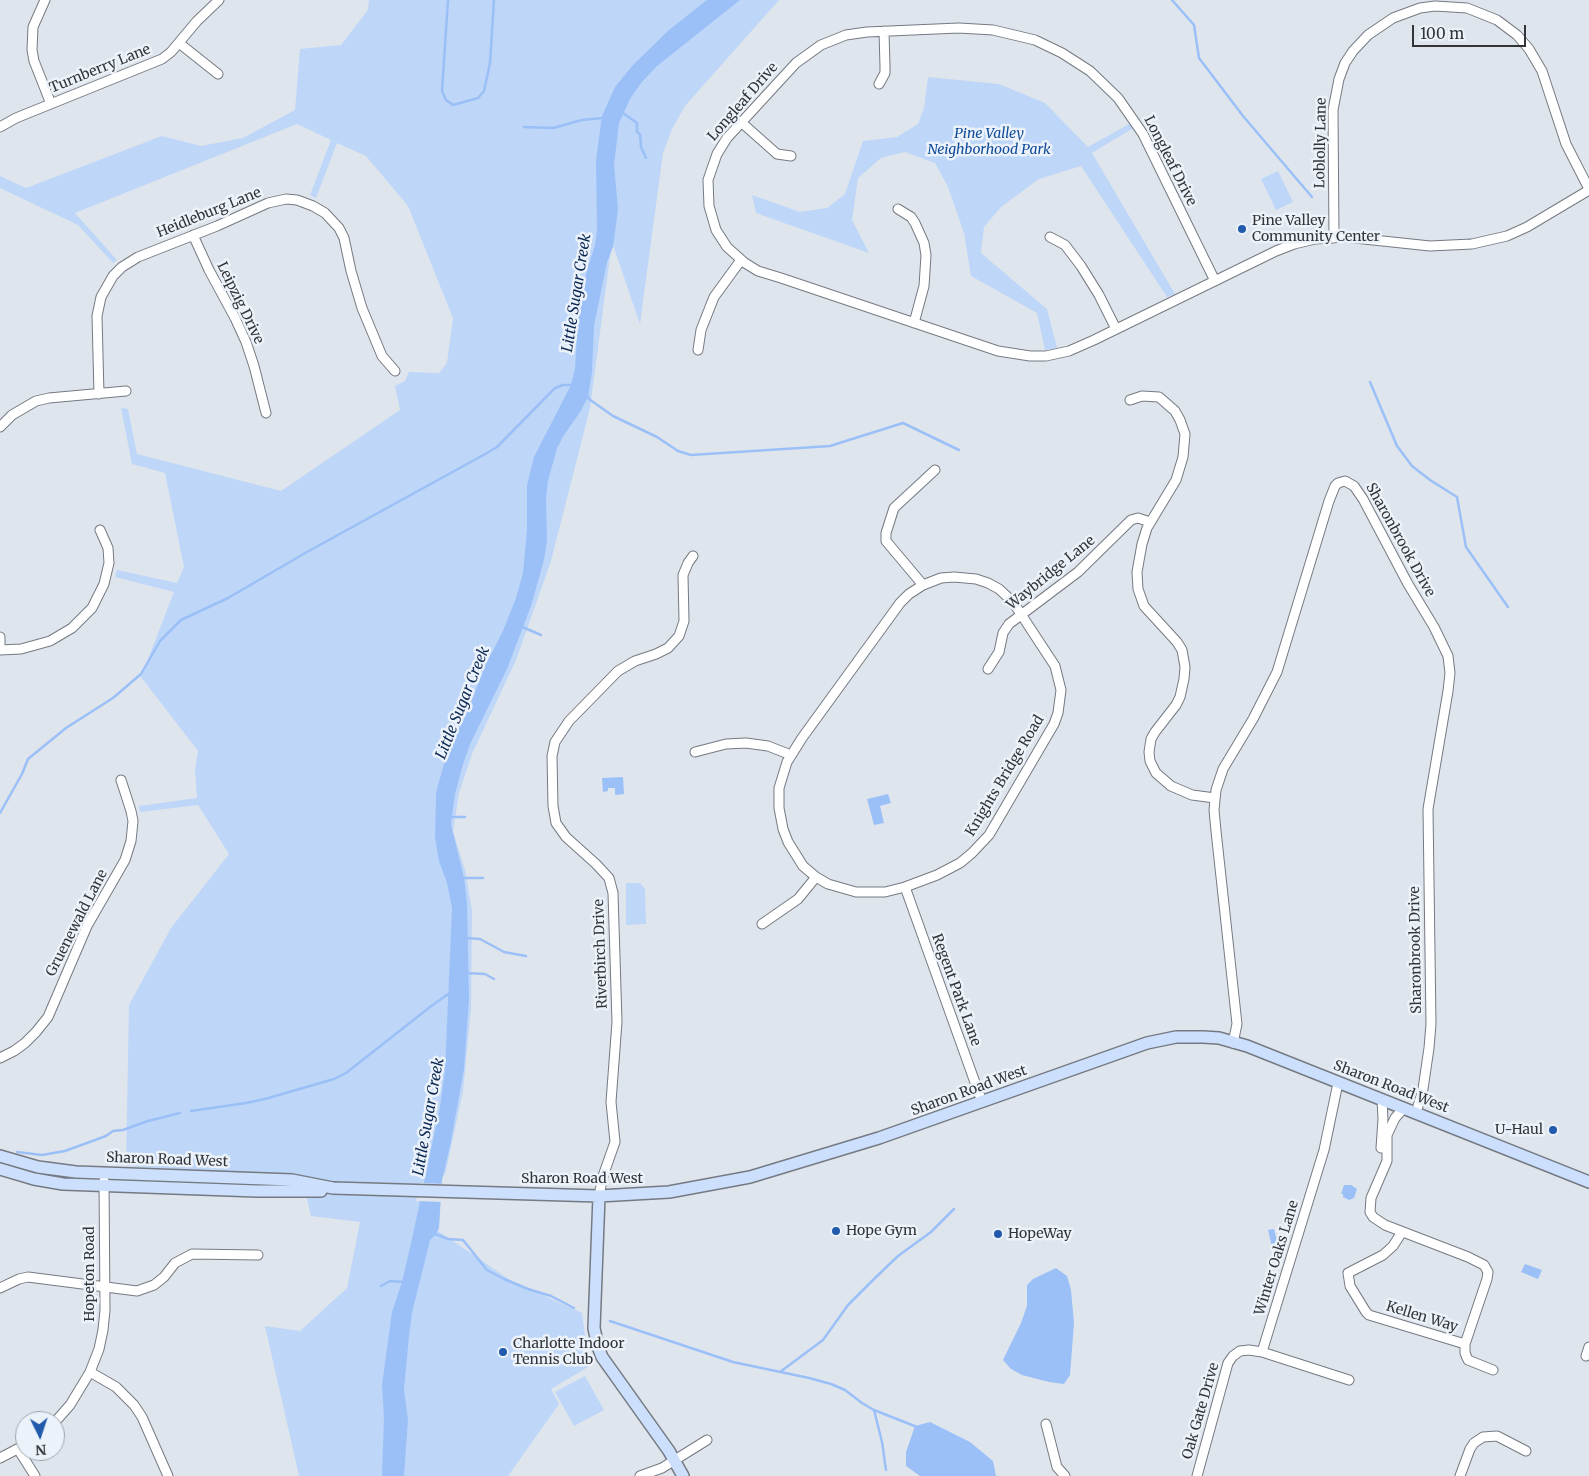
<!DOCTYPE html>
<style>
body{margin:0}
#map{position:relative;width:1589px;height:1476px;overflow:hidden;background:#dfe5ed;font-family:Merriweather,serif}
canvas{display:block}
.north{position:absolute;left:15px;top:1411px;width:50px;height:50px;box-sizing:border-box;background:#ecf2fa;border:1px solid #a2a6ac;border-radius:50%;rotate:176deg;font-size:14px;font-weight:700;line-height:20px;text-align:center;color:#323438}
.north::after{content:'';display:block;margin:auto;width:18px;height:22px;background:#215aac;clip-path:polygon(50% 0,100% 100%,50% 72%,0 100%)}
.scale{position:absolute;left:1412px;top:25px;width:114px;height:22px;box-sizing:border-box;border:2px solid #323438;border-top:0;padding-left:6px;font-size:15px;line-height:18px;white-space:nowrap;color:#323438;-webkit-text-stroke:4px #ecf2fa;paint-order:stroke}
</style>
<div id="map">
<canvas width="1589" height="1476"></canvas>
<div class="north">N</div>
<div class="scale">100 m</div>
</div>
<script>
const context = document.querySelector('canvas').getContext('2d');
context.lineJoin = 'round';
function fillPath(path, color) { context.fillStyle = color; context.fill(path, 'evenodd'); }
const toPath = rows => new Path2D(rows.map(r => 'M' + r).join(''));
function trace(path, color, width, dash) { context.strokeStyle = color; context.lineWidth = width; context.lineCap = dash ? 'butt' : 'round'; context.setLineDash(dash || []); context.stroke(path); }
function label(font, color, halo, rows, align = 'center') {
  context.font = font + ' Merriweather,serif'; context.lineWidth = 5; context.setLineDash([]); context.textBaseline = 'middle'; context.strokeStyle = halo; context.fillStyle = color; for (const [text, x, y, turn = 0] of rows) {
    context.save(); context.translate(x, y); context.rotate((+turn || 0) * Math.PI / 180); context.textAlign = isNaN(turn) ? turn : align; if (halo) context.strokeText(text, 0, 0); context.fillText(text, 0, 0); context.restore();
  }
}
fillPath(toPath([
 [369,0,779,0,685,106,672,129,663,153,640,324,612,242,590,408,551,561,516,660,472,754,459,793,453,832,465,870,472,910,471,1009,463,1091,445,1175,432,1181,425,1222,510,1280,582,1313,586,1342,593,1364,551,1389,559,1404,508,1476,299,1476,265,1326,300,1331,347,1288,360,1222,311,1216,302,1177,126,1166,129,1005,171,928,229,854,198,805,140,812,139,806,197,798,195,770,198,751,141,677,174,592,115,577,117,570,177,583,184,567,165,473,132,464,121,408,128,409,137,454,281,491,400,410,395,386,405,381,409,372,439,373,447,363,453,318,408,206,366,156,337,143,316,198,310,195,331,140,297,124,75,213,117,260,113,263,78,225,0,188,0,176,26,188,162,136,201,146,243,138,295,110,300,49,341,45,368,10],
 [928,77,999,84,1045,103,1088,147,1131,123,1135,127,1092,153,1175,294,1167,297,1081,166,1039,179,1001,207,984,227,981,253,1047,309,1057,348,1045,350,1037,313,971,276,964,233,948,187,935,163,905,152,881,158,858,178,852,220,869,253,756,213,752,195,800,212,827,208,845,194,863,141,897,137,918,124,924,108],
 [1278,171,1293,202,1276,210,1261,179],
 [626,883,640,883,645,889,646,924,626,925],
 [585,1376,604,1410,574,1426,555,1392]
]), '#bed6f8');
fillPath(toPath([
 [707,0,740,0,657,66,641,83,630,99,619,123,614,165,618,209,613,247,607,262,594,326,592,372,588,397,580,412,564,435,557,448,548,481,546,499,547,540,544,560,531,606,507,669,471,742,463,764,455,794,451,824,464,878,467,903,469,999,464,1069,450,1146,442,1180,439,1228,436,1234,430,1240,412,1313,409,1336,404,1390,408,1420,404,1476,382,1476,384,1417,382,1385,392,1312,402,1282,412,1239,440,1107,445,1070,452,908,447,883,439,861,435,837,436,793,448,749,465,717,486,664,503,631,516,598,523,573,527,530,527,485,534,457,571,385,575,369,578,316,587,270,595,245,597,230,596,160,602,116,615,87,633,65,669,30],
 [623,777,624,794,615,795,615,788,608,788,608,791,603,792,602,778],
 [888,794,891,803,880,806,884,823,874,825,867,799],
 [1344,1185,1351,1185,1357,1189,1354,1198,1349,1200,1343,1197,1343,1194,1341,1194],
 [1274,1229,1276,1237,1283,1235,1285,1244,1272,1247,1268,1230],
 [1525,1264,1542,1270,1538,1279,1521,1272],
 [1056,1268,1067,1276,1071,1290,1074,1323,1070,1375,1064,1384,1049,1382,1022,1375,1011,1369,1003,1360,1021,1323,1027,1306,1027,1285,1033,1279],
 [930,1422,970,1442,993,1461,996,1476,920,1476,906,1466,906,1452,915,1426]
]), '#9bc0f7');
fillPath(toPath([
 [420,1183,444,1184,443,1202,416,1201]
]), '#dfe5ed');
trace(toPath([
 [448,0,442,91,446,100,453,105,478,98,484,91,490,63,494,0],
 [1172,0,1194,25,1199,58,1243,116,1312,197],
 [620,111,637,123,637,132,640,134,641,147,646,158],
 [524,127,553,128,582,120,603,118],
 [1370,382,1397,446,1412,466,1430,480,1457,497,1466,547,1508,607],
 [587,395,589,399,613,416,657,437,678,451,691,455,830,446,903,423,959,450],
 [520,626,541,635],
 [0,813,22,774,28,759,66,728,113,698,141,674,160,641,181,620,228,598,307,552,487,453,497,447,555,388,563,385,574,385],
 [449,817,465,817],
 [462,878,483,878],
 [466,938,480,939,504,952,526,956],
 [464,973,485,974,494,979],
 [191,1111,246,1103,265,1099,334,1079,346,1073,430,1007,451,992],
 [17,1152,42,1155,65,1151,106,1136,113,1131,123,1130,148,1121,180,1113],
 [435,1234,448,1239,463,1240,487,1270,504,1279,528,1289,551,1296,574,1308],
 [381,1286,390,1281,405,1282],
 [610,1321,733,1362,809,1378,831,1384,845,1390,862,1403,874,1410,917,1427],
 [780,1372,823,1340,848,1305,873,1280,898,1256,931,1232,954,1209],
 [874,1410,882,1442,886,1470]
]), '#9bc0f7', 2.5);
const street = toPath([
 [45,0,33,27,32,50,34,61,51,104],
 [179,43,218,74],
 [879,84,885,73,885,67,884,31],
 [741,122,777,154,791,156],
 [0,127,16,118,162,59,171,52,197,21,219,0],
 [898,209,911,217,915,223,924,243,926,255,924,286,914,323],
 [193,235,209,270,235,318,246,342,254,366,266,413],
 [1050,237,1065,245,1081,266,1099,295,1116,329],
 [1334,238,1333,110,1339,79,1345,63,1353,51,1368,35,1393,18,1420,8,1435,6,1467,8,1497,20,1517,35,1529,49,1542,71,1566,144,1589,189],
 [1215,281,1143,134,1118,98,1090,71,1062,53,1035,40,993,30,959,28,867,32,846,35,821,45,796,63,727,138,717,154,708,180,709,206,716,230,727,247,745,263,758,271,781,278,998,351,1030,356,1046,356,1069,351,1094,340,1276,251,1294,244,1315,239,1345,237,1430,246,1472,244,1507,236,1527,227,1589,190],
 [698,350,701,330,714,297,741,260],
 [99,394,97,316,101,297,113,276,122,267,138,257,217,226,268,203,286,199,297,200,313,206,325,213,339,228,344,238,351,271,362,308,382,356,395,371],
 [1130,400,1142,396,1159,397,1175,411,1180,420,1185,434,1183,457,1176,480,1147,528,1142,544,1137,572,1138,589,1144,606,1177,642,1182,650,1185,667,1184,679,1180,697,1176,705,1155,732,1151,739,1149,752,1150,761,1156,773,1171,786,1192,795,1215,798],
 [0,427,12,415,36,401,49,398,126,391],
 [954,577,976,579,988,583,999,589,1013,602,1055,666,1061,690,1058,713,1054,724,989,835,972,853,960,863,937,875,905,887,885,892,856,892,828,884,816,877,803,866,788,842,783,829,779,808,779,788,787,762,802,738,900,603,909,594,923,585,941,578,954,577],
 [923,585,886,541,886,533,894,508,935,470],
 [0,637,0,645],
 [0,650,21,649,50,641,72,628,92,608,104,584,109,563,108,548,100,530],
 [988,669,999,652,1003,633,1009,624,1078,572,1131,520,1138,518,1150,522],
 [695,752,726,744,746,743,768,746,791,755],
 [905,887,982,1102],
 [762,924,798,899,816,877],
 [1233,1043,1237,1024,1216,831,1214,810,1216,790,1223,769,1253,719,1277,672,1329,501,1335,486,1338,483,1345,481,1354,486,1363,499,1408,584,1434,627,1448,656,1450,673,1448,691,1428,809,1431,1024,1429,1048,1423,1089,1416,1113],
 [0,1058,14,1051,25,1043,36,1032,48,1017,87,926,125,860,131,841,133,821,131,811,121,780],
 [1338,1083,1324,1150,1262,1352,1349,1380],
 [1403,1109,1395,1118,1387,1135,1387,1161,1371,1198,1370,1212,1373,1217,1385,1225,1468,1257,1484,1265,1488,1272,1487,1279,1465,1344,1465,1353,1468,1360,1493,1370],
 [1381,1148,1383,1119,1382,1100],
 [599,1196,603,1176,615,1142,611,1102,617,1022,613,893,609,878,596,864,566,837,556,823,553,806,552,756,555,742,569,721,618,671,635,661,656,654,668,648,679,636,684,621,683,575,688,563,693,556],
 [1402,1232,1393,1246,1383,1255,1348,1273,1350,1286,1366,1312,1369,1315,1465,1344],
 [0,1288,19,1279,28,1277,137,1291,154,1285,164,1277,175,1263,192,1254,258,1255],
 [1586,1356,1589,1347],
 [90,1372,116,1387,134,1405,142,1417,168,1476],
 [55,1422,70,1405,90,1372,99,1349,103,1330,105,1310,104,1181],
 [1046,1424,1057,1467,1065,1476],
 [18,1449,35,1476],
 [0,1458,25,1445],
 [640,1476,662,1468,707,1440],
 [1197,1476,1228,1363,1233,1356,1240,1351,1249,1350,1262,1352],
 [1460,1476,1470,1449,1474,1443,1483,1437,1497,1436,1526,1451]
]);
const secondary = toPath([
 [0,1156,38,1167,76,1172,292,1180,333,1188,599,1196,669,1192,750,1177,879,1138,1147,1043,1176,1037,1203,1037,1219,1038,1247,1046,1589,1182],
 [0,1169,34,1179,63,1184,257,1191,321,1191],
 [599,1196,594,1328,598,1347,602,1357,669,1451,683,1476]
]);
trace(street, '#757a82', 11);
trace(secondary, '#757a82', 14);
trace(street, '#fff', 9);
trace(secondary, '#cce0fd', 11);
for (const [x, y, r, color] of [
 [1242,229,5,"#215aac"],
 [1553,1130,5,"#215aac"],
 [836,1231,5,"#215aac"],
 [998,1234,5,"#215aac"],
 [503,1352,5,"#215aac"]
]) { const dot = new Path2D(); dot.arc(x, y, r, 0, 2 * Math.PI); context.fillStyle = color; context.fill(dot); trace(dot, '#ecf2fa', 2); }
label('14px', '#323438', '#ecf2fa', [
 ["Turnberry Lane",100,69,-22],
 ["Longleaf Drive",743,102,-49],
 ["Loblolly Lane",1321,143,-89],
 ["Longleaf Drive",1170,161,63],
 ["Heidleburg Lane",209,213,-22],
 ["Leipzig Drive",240,303,64],
 ["Sharonbrook Drive",1400,540,61],
 ["Waybridge Lane",1051,573,-39],
 ["Knights Bridge Road",1005,776,-59],
 ["Gruenewald Lane",77,923,-63],
 ["Sharonbrook Drive",1416,950,-91],
 ["Riverbirch Drive",601,954,-92],
 ["Regent Park Lane",956,990,70],
 ["Sharon Road West",1391,1087,21],
 ["Sharon Road West",969,1091,-20],
 ["Sharon Road West",167,1160,2],
 ["Sharon Road West",582,1179],
 ["Winter Oaks Lane",1277,1258,-73],
 ["Hopeton Road",90,1274,-90],
 ["Kellen Way",1422,1317,17],
 ["Oak Gate Drive",1201,1411,-74]
]);
label('italic 14px', '#104a98', '#ecf2fa', [
 ["Pine Valley",989,134],
 ["Neighborhood Park",989,150]
]);
label('14px', '#323438', '#ecf2fa', [
 ["Pine Valley",1252,221],
 ["Community Center",1252,237],
 ["U-Haul",1543,1130,"right"],
 ["Hope Gym",846,1231],
 ["HopeWay",1008,1234],
 ["Charlotte Indoor",513,1344],
 ["Tennis Club",513,1360]
], 'left');
label('italic 15px', '#0b2852', '#ecf2fa', [
 ["Little Sugar Creek",577,293,-81],
 ["Little Sugar Creek",463,703,-68],
 ["Little Sugar Creek",429,1117,-80]
]);
</script>
